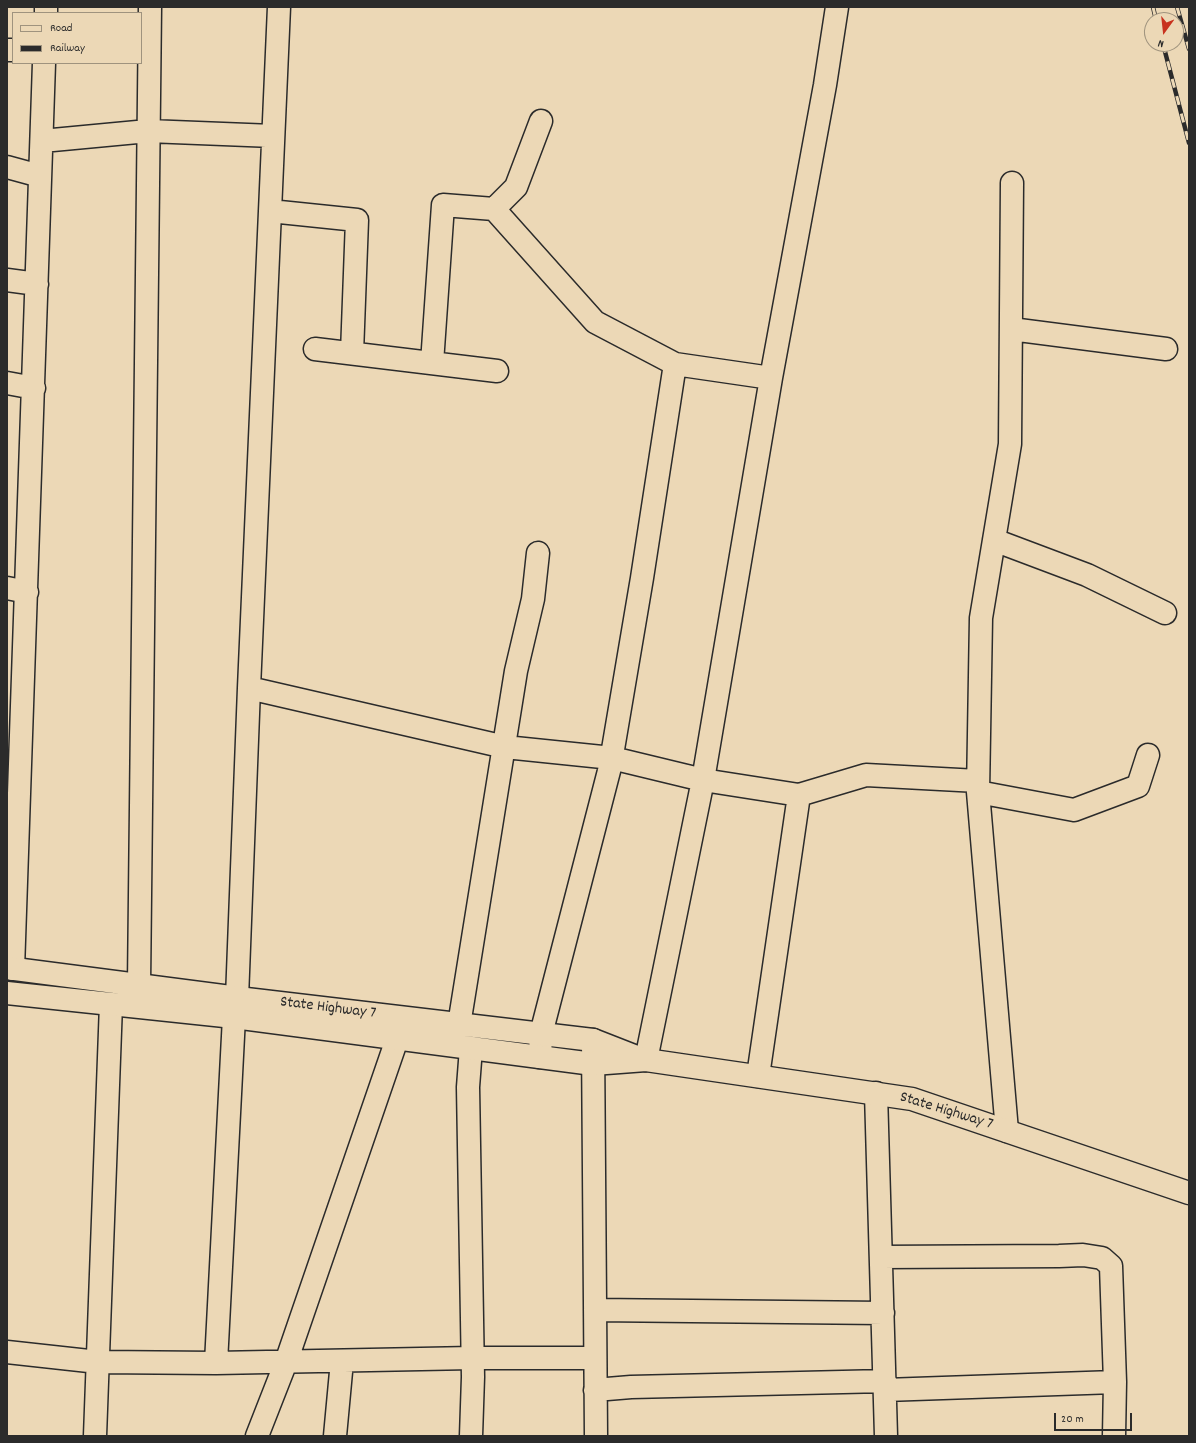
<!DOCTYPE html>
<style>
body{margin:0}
#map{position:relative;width:1196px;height:1443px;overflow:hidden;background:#ecd8b6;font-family:Dekko,sans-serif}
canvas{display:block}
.frame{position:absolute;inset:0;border:8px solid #2b2b2b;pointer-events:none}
.legend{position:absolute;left:12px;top:12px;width:130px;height:52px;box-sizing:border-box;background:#ecd8b6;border:1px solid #9f937e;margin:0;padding:5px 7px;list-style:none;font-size:12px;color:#2b2b2b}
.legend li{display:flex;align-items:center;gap:8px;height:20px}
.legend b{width:20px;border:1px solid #9f937e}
.north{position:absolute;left:1144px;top:12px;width:40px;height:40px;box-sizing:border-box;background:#ecd8b6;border:1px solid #9f937e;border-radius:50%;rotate:195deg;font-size:11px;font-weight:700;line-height:16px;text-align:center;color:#2b2b2b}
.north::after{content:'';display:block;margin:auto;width:14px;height:18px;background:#c8321e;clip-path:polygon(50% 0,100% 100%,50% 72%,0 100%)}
.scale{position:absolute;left:1054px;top:1413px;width:78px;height:18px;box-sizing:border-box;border:2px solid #2b2b2b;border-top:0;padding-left:5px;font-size:12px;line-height:14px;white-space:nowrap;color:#2b2b2b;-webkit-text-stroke:3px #ecd8b6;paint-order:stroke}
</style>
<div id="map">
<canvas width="1196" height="1443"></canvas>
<div class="frame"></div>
<ul class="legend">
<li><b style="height:5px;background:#ecd8b6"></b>Road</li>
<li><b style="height:5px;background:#2b2b2b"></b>Railway</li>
</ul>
<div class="north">N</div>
<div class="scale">20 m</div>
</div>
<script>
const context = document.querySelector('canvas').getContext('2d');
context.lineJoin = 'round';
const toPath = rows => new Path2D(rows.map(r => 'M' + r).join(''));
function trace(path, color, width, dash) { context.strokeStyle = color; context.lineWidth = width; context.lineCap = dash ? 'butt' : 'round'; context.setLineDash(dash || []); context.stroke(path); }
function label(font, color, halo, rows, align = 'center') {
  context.font = font + ' Dekko,sans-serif'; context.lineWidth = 3; context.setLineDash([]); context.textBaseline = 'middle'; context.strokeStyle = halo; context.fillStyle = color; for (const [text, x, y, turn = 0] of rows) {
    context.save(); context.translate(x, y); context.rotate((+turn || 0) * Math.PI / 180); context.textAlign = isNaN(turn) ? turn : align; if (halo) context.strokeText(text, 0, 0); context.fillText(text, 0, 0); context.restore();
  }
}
const minor = toPath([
 [46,13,46,7],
 [7,50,13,50],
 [541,121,516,187,494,209,595,322,675,364,771,378],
 [42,141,148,131,273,136],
 [7,167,40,176],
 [270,211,357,220,352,353],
 [7,280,37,284],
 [1011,329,1166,349],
 [315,349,497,371],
 [432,363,443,205,494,209],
 [7,383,34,388],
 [994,540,1087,575,1165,613],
 [7,588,27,592],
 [249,688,505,747,612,758,703,780,799,795,866,775,978,781],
 [978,792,1074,810,1138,786,1148,755],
 [13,969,44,63],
 [139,985,150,7],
 [237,998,249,688,279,7],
 [459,1025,516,671,533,599,538,553],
 [593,1040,596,1436],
 [471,1048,468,1087,473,1377,471,1436],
 [540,1057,541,1034,610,767,642,578,675,364],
 [646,1060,703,780,771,378,825,85,837,7],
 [758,1076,799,795],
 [876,1093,886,1436],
 [1007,1131,978,792,981,618,1010,444,1012,183],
 [881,1257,1059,1256,1083,1255,1102,1258,1111,1266,1115,1382,1114,1436],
 [595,1310,883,1313],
 [7,1352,98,1362,216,1363,472,1358,595,1358],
 [216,1363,234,1017],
 [595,1390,631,1387,885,1381],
 [885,1390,1115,1382],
 [95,1436,111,1004],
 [257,1436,286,1362,397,1039],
 [335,1436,342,1361]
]);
const primary = toPath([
 [7,968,246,999,593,1040,639,1058],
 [7,993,234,1017,593,1064,646,1060,912,1099,1189,1193]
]);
trace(minor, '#2b2b2b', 25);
trace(primary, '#2b2b2b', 25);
trace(minor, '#ecd8b6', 22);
trace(primary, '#ecd8b6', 22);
const rail = toPath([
 [1153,7,1156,20],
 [1177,7,1189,49],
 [1163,44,1189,143]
]);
trace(rail, '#2b2b2b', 4.5);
trace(rail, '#ecd8b6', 3, [9]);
label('16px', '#2b2b2b', '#ecd8b6', [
 ["State Highway 7",328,1009,7],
 ["State Highway 7",946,1112,17]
]);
</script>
